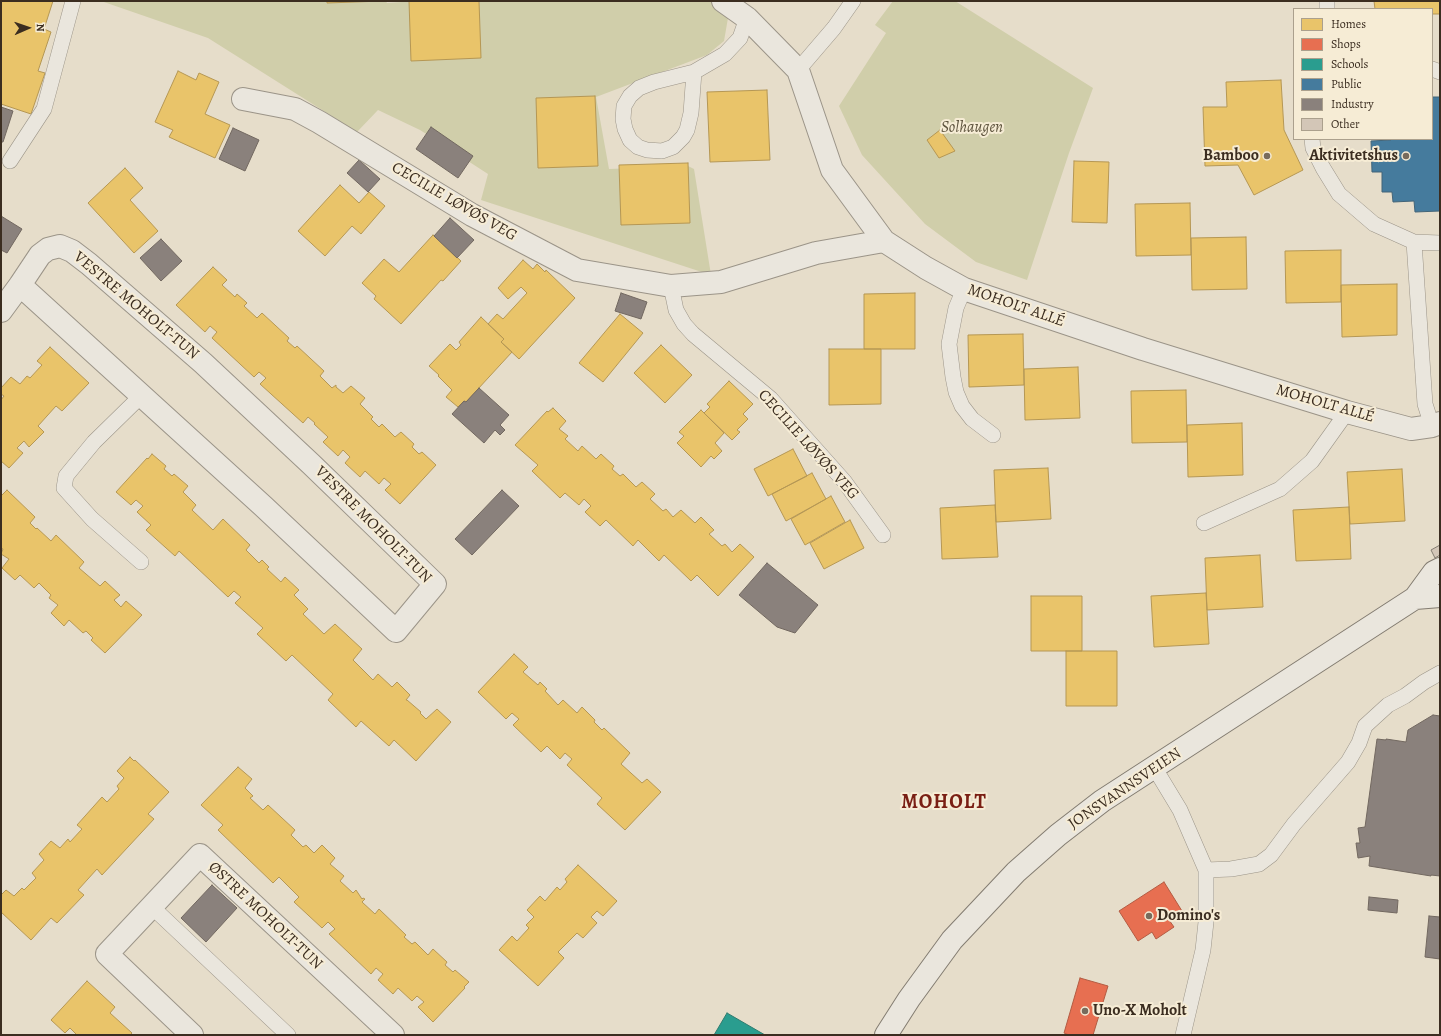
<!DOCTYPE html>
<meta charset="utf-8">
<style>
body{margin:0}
#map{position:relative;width:1441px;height:1036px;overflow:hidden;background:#e6ddca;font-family:Alegreya,serif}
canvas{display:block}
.frame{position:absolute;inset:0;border:2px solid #3b2d20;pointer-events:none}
.legend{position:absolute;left:1293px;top:8px;width:140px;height:132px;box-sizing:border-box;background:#f6ecd5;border:1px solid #aba08d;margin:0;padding:5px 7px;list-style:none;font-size:12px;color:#3b2d20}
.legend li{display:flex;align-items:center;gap:8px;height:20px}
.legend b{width:20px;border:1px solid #aba08d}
.north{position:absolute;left:8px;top:8px;width:40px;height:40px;-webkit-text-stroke:3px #f6ecd5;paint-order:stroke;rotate:88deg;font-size:11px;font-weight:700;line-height:16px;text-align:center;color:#3b2d20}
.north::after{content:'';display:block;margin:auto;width:14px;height:18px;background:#3b2d20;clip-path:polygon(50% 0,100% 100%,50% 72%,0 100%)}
</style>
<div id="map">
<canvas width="1441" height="1036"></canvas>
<div class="frame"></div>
<ul class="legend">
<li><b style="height:11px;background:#e9c46a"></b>Homes</li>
<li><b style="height:11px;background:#e76f51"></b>Shops</li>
<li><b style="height:11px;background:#2a9d8f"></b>Schools</li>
<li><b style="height:11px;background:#457b9d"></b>Public</li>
<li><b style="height:11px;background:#8a817c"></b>Industry</li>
<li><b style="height:11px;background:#d3c6b7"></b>Other</li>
</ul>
<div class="north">N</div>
</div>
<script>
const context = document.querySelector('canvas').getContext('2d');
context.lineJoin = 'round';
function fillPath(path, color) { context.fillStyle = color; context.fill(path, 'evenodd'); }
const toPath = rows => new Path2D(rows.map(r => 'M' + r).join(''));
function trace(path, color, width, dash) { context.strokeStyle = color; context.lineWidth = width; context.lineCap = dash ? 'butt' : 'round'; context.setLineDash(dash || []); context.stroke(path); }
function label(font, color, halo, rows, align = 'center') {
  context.font = font + ' Alegreya,serif'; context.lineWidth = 4; context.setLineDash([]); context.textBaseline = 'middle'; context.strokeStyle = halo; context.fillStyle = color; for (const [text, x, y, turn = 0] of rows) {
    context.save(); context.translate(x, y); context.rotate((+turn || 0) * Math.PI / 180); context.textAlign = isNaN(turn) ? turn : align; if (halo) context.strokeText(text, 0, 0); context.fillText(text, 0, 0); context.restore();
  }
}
fillPath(toPath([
 [101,1,386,1,387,3,416,1,712,1,720,6,728,18,724,41,707,55,596,97,609,169,688,166,694,169,711,275,481,200,488,174,420,130,378,110,357,132,208,38],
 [893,1,955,1,1093,88,1069,153,1027,280,976,262,925,224,862,155,839,106,886,33,875,25]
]), '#d0ceaa');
const homes = toPath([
 [1,1,53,1,44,29,51,32,38,71,45,73,31,114,1,104,1,1],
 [327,1,382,1,327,3,327,1],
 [409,1,479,1,481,58,411,61,409,1],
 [1374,1,1440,1,1440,14,1432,14,1432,9,1375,9,1374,1],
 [178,71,196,80,199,73,219,82,205,114,230,125,215,158,169,137,173,130,155,122,178,71],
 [1281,80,1284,130,1303,170,1254,195,1238,165,1205,166,1203,107,1227,107,1226,82,1281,80],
 [767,90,770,160,710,162,707,92,767,90],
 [595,96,598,166,538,168,536,98,595,96],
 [940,130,955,151,939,158,927,140,940,130],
 [1074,161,1109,162,1107,223,1072,222,1074,161],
 [688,163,690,223,621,225,619,165,688,163],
 [125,168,143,188,130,200,158,231,134,253,88,203,125,168],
 [340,185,359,203,369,192,385,206,361,234,352,226,325,256,298,231,340,185],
 [1190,203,1191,255,1136,256,1135,204,1190,203],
 [433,235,461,261,443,281,441,280,401,324,374,299,376,296,362,283,384,259,399,272,433,235],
 [1246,237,1247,289,1192,290,1191,238,1246,237],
 [1341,250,1341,302,1286,303,1285,251,1341,250],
 [523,260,533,269,537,264,545,272,546,270,575,298,519,359,501,342,504,339,488,324,497,314,503,319,527,293,521,287,508,299,498,288,523,260],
 [213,267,227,280,222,285,235,297,237,294,246,302,247,303,244,306,257,318,262,313,289,338,287,341,295,348,297,346,324,371,320,376,332,388,336,385,336,387,343,393,351,386,365,398,360,404,373,417,371,419,379,427,382,424,395,437,401,432,414,444,412,447,419,454,422,452,436,465,400,504,385,490,391,484,384,478,379,484,365,471,360,477,345,463,350,457,343,450,338,456,323,442,328,437,314,424,315,423,308,417,303,423,260,384,266,378,259,372,254,377,212,338,217,332,210,326,205,332,176,305,213,267],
 [1397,284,1397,335,1342,337,1341,285,1397,284],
 [915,293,915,349,864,349,864,294,915,293],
 [620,314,643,333,603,382,579,363,620,314],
 [481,317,504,339,501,342,512,352,466,402,464,401,458,407,446,397,452,390,438,376,439,375,429,366,450,344,456,350,461,345,459,342,481,317],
 [1023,334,1024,385,969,387,968,335,1023,334],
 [661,345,692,375,665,403,634,373,661,345],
 [50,347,89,383,62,411,56,406,38,426,44,432,29,447,24,441,17,448,23,453,9,468,1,461,1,400,4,396,1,394,1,388,11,377,20,384,27,376,30,378,42,365,37,361,50,347],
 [829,349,881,349,881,404,829,405,829,349],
 [1078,367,1080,418,1025,420,1024,369,1078,367],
 [729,381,753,404,743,414,748,419,737,430,740,432,732,440,704,413,710,407,707,404,729,381],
 [1186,390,1187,442,1132,443,1131,391,1186,390],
 [553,408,566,421,559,429,568,436,565,439,578,451,582,446,596,459,601,454,614,466,612,469,620,476,623,474,636,487,642,482,655,494,650,499,663,511,666,509,673,517,681,510,695,523,701,517,714,530,709,534,722,546,725,544,732,552,740,544,754,557,718,596,697,575,691,581,664,555,659,561,638,540,633,546,606,520,600,526,585,512,591,506,584,499,579,505,565,493,560,498,532,471,538,465,515,445,547,411,548,412,553,408],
 [701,410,724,433,715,443,722,451,714,459,711,456,701,467,677,443,684,436,679,432,701,410],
 [1242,423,1243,475,1188,477,1187,425,1242,423],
 [793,449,807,476,768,496,754,469,793,449],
 [152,454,166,466,164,469,172,476,174,474,188,486,183,492,196,505,192,510,213,530,223,519,250,545,246,550,259,563,262,560,269,567,267,569,281,582,285,577,299,590,294,595,308,609,303,614,324,634,335,624,362,649,353,660,373,680,378,674,392,687,397,682,410,695,406,700,407,700,421,712,420,713,426,719,437,709,451,722,416,761,394,740,389,746,361,721,356,727,328,700,333,694,292,655,286,661,257,634,263,628,235,603,241,597,234,591,228,597,179,551,175,556,146,530,151,525,137,512,143,506,136,500,131,505,116,492,147,458,148,459,152,454],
 [1048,468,1051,519,996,522,994,470,1048,468],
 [1402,469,1405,521,1350,524,1347,472,1402,469],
 [812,473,826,499,786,521,772,494,812,473],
 [7,490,35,517,30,523,36,529,37,528,51,541,56,535,84,562,79,568,100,586,105,581,120,595,114,600,121,607,126,601,142,615,105,653,91,640,93,638,86,631,83,633,69,620,64,626,51,613,58,605,49,598,51,595,39,583,34,588,20,575,15,580,2,568,9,559,1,554,3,549,1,548,1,496,7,490],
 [831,496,845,522,805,545,791,519,831,496],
 [995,505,998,557,942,559,940,508,995,505],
 [1349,507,1351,559,1296,561,1293,510,1349,507],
 [850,520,864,548,824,569,810,543,850,520],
 [1260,555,1263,607,1207,610,1205,558,1260,555],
 [1206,593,1209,644,1154,647,1151,596,1206,593],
 [1031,596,1082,596,1082,651,1031,651,1031,596],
 [1066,651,1117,651,1117,706,1066,706,1066,651],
 [514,654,528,667,523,672,538,685,540,682,547,689,545,691,558,705,563,700,577,713,582,707,595,720,594,722,602,730,604,728,630,753,621,764,642,783,647,779,661,792,625,830,597,804,602,798,567,765,572,759,565,753,560,759,547,746,541,752,513,725,519,719,512,713,506,719,478,692,514,654],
 [130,757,134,761,135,760,169,792,148,814,154,819,102,875,97,869,78,890,84,895,57,923,51,918,31,940,1,912,1,895,6,890,14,896,22,888,24,890,36,878,32,873,44,860,39,854,51,841,60,848,68,839,70,842,82,829,77,825,102,797,107,802,119,789,117,786,124,778,117,771,130,757],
 [238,767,252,779,245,788,253,796,250,798,263,810,268,805,295,830,291,835,303,847,306,845,314,853,322,845,335,858,330,864,344,876,340,881,353,893,356,890,362,899,363,898,365,899,362,902,375,914,379,909,406,935,404,937,412,944,415,942,428,955,433,949,447,962,445,965,453,972,455,970,469,982,464,987,465,988,433,1022,418,1007,424,1002,417,996,412,1001,398,988,393,994,378,980,383,974,376,968,371,974,329,934,335,929,328,922,322,928,294,902,299,897,279,877,273,883,218,830,223,825,201,805,238,767],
 [578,865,617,901,603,916,597,911,591,917,597,923,583,938,577,933,558,952,564,958,538,986,499,950,512,936,517,941,529,928,526,925,534,917,527,910,540,896,545,901,557,887,560,890,567,882,565,879,578,865],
 [87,981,115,1007,110,1013,132,1033,130,1035,77,1035,70,1028,65,1033,51,1020,87,981]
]);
fillPath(homes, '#e9c46a');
trace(homes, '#b59754', 1);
const shops = toPath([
 [1164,882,1182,911,1169,920,1174,927,1156,939,1152,932,1138,941,1119,911,1164,882],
 [1080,978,1108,986,1093,1035,1069,1035,1064,1033,1080,978]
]);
fillPath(shops, '#e76f51');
trace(shops, '#b35b42', 1);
const schools = toPath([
 [727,1013,765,1035,714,1035,727,1013]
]);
fillPath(schools, '#2a9d8f');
trace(schools, '#2f7b6e', 1);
const public = toPath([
 [1432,97,1440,97,1440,211,1415,212,1414,201,1393,202,1392,192,1382,192,1382,172,1372,172,1371,141,1391,140,1391,139,1432,139,1432,97]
]);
fillPath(public, '#457b9d');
trace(public, '#426478', 1);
const industry = toPath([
 [1,107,13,111,3,142,1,142,1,107],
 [431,127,473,156,458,178,416,149,431,127],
 [233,128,259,140,245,171,219,159,233,128],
 [359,160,380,179,368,192,347,173,359,160],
 [1,216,22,229,7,253,1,250,1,216],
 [450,218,474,240,457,258,434,236,450,218],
 [161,239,182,261,161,281,140,258,161,239],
 [621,293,647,302,641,319,615,311,621,293],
 [479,388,509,415,500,425,505,430,500,435,495,430,484,443,452,414,464,401,466,402,479,388],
 [502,490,519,506,472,555,455,539,502,490],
 [767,563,818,605,795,633,777,627,739,595,767,563],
 [1433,715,1440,716,1440,876,1431,875,1431,876,1369,866,1370,856,1358,858,1356,843,1360,843,1358,828,1365,827,1377,739,1386,740,1386,739,1406,742,1408,730,1433,715],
 [212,885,237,908,206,942,181,918,212,885],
 [1369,897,1398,900,1397,913,1368,910,1369,897],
 [1429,916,1440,917,1440,959,1425,957,1429,916]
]);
fillPath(industry, '#8a817c');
trace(industry, '#726860', 1);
const building = toPath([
 [1440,545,1440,555,1435,558,1431,550,1440,545]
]);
fillPath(building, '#d3c6b7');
trace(building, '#837c71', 1);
const lane = toPath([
 [1327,9,1327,1],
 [1432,69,1440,72],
 [798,70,834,28,853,1],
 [694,72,691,113,687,130,683,137,673,147,662,151,647,150,638,147,630,140,625,129,623,119,624,106,630,96,639,88,654,82,694,72,725,54,740,38,747,18],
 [1312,139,1313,148,1323,168,1339,194,1374,224,1414,242,1440,243],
 [10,161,44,109,73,1],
 [1414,242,1425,404,1432,426],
 [671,286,676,310,684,324,693,334,771,399,844,481,883,535],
 [964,289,956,308,949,344,953,377,956,392,962,406,972,419,993,435],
 [141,396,94,442,66,476,64,488,92,519,141,562],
 [1204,523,1280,489,1312,461,1347,412],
 [1154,767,1180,810,1206,870,1206,922,1203,950,1183,1035],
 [1206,870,1231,869,1259,864,1271,855,1294,824,1348,762,1359,743,1365,726,1388,705,1405,696,1424,682,1440,673],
 [151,906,288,1035]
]);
const street = toPath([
 [723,1,747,18,798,70,832,170,884,241,926,268,964,289,1143,349,1347,412,1411,429,1432,426,1440,423],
 [243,99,295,109,319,122,472,215,577,270,671,286,721,282,816,253,884,241],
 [1,311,20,285,40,255,48,249,60,246,72,251,89,264,203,363,311,464,435,584,396,631,263,506,20,285],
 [192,1035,107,954,200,855,393,1035]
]);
const secondary = toPath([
 [1415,598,1440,596],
 [886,1035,909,999,952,940,1016,872,1058,835,1102,801,1415,598,1434,572,1440,569]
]);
trace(lane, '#9b9488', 16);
trace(street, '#9b9488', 24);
trace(secondary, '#837c71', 24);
trace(lane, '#eae6dd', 15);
trace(street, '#eae6dd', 22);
trace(secondary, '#eae6dd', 22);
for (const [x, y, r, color] of [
 [1267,156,4,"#776b5c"],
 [1406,156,4,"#776b5c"],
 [1149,916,4,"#776b5c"],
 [1085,1011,4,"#776b5c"]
]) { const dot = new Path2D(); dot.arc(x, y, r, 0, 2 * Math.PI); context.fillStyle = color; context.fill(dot); trace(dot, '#f6ecd5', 1.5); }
label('italic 16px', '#5c523c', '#f6ecd5', [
 ["Solhaugen",972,128]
]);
label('bold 16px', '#3b2d20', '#f6ecd5', [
 ["Bamboo",1259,156],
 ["Aktivitetshus",1398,156],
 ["Domino's",1157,916,"left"],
 ["Uno-X Moholt",1093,1011,"left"]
], 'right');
label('16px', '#3b2d20', '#f6ecd5', [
 ["CECILIE LØVØS VEG",454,202,30],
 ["VESTRE MOHOLT-TUN",136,306,40],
 ["MOHOLT ALLÉ",1016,306,19],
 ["MOHOLT ALLÉ",1325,404,16],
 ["CECILIE LØVØS VEG",808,445,48],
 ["VESTRE MOHOLT-TUN",373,525,45],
 ["JONSVANNSVEIEN",1125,789,-34],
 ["ØSTRE MOHOLT-TUN",265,916,43]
]);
context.letterSpacing = '1px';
label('bold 20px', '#7a1f14', '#f6ecd5', [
 ["MOHOLT",944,803]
]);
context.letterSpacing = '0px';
</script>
